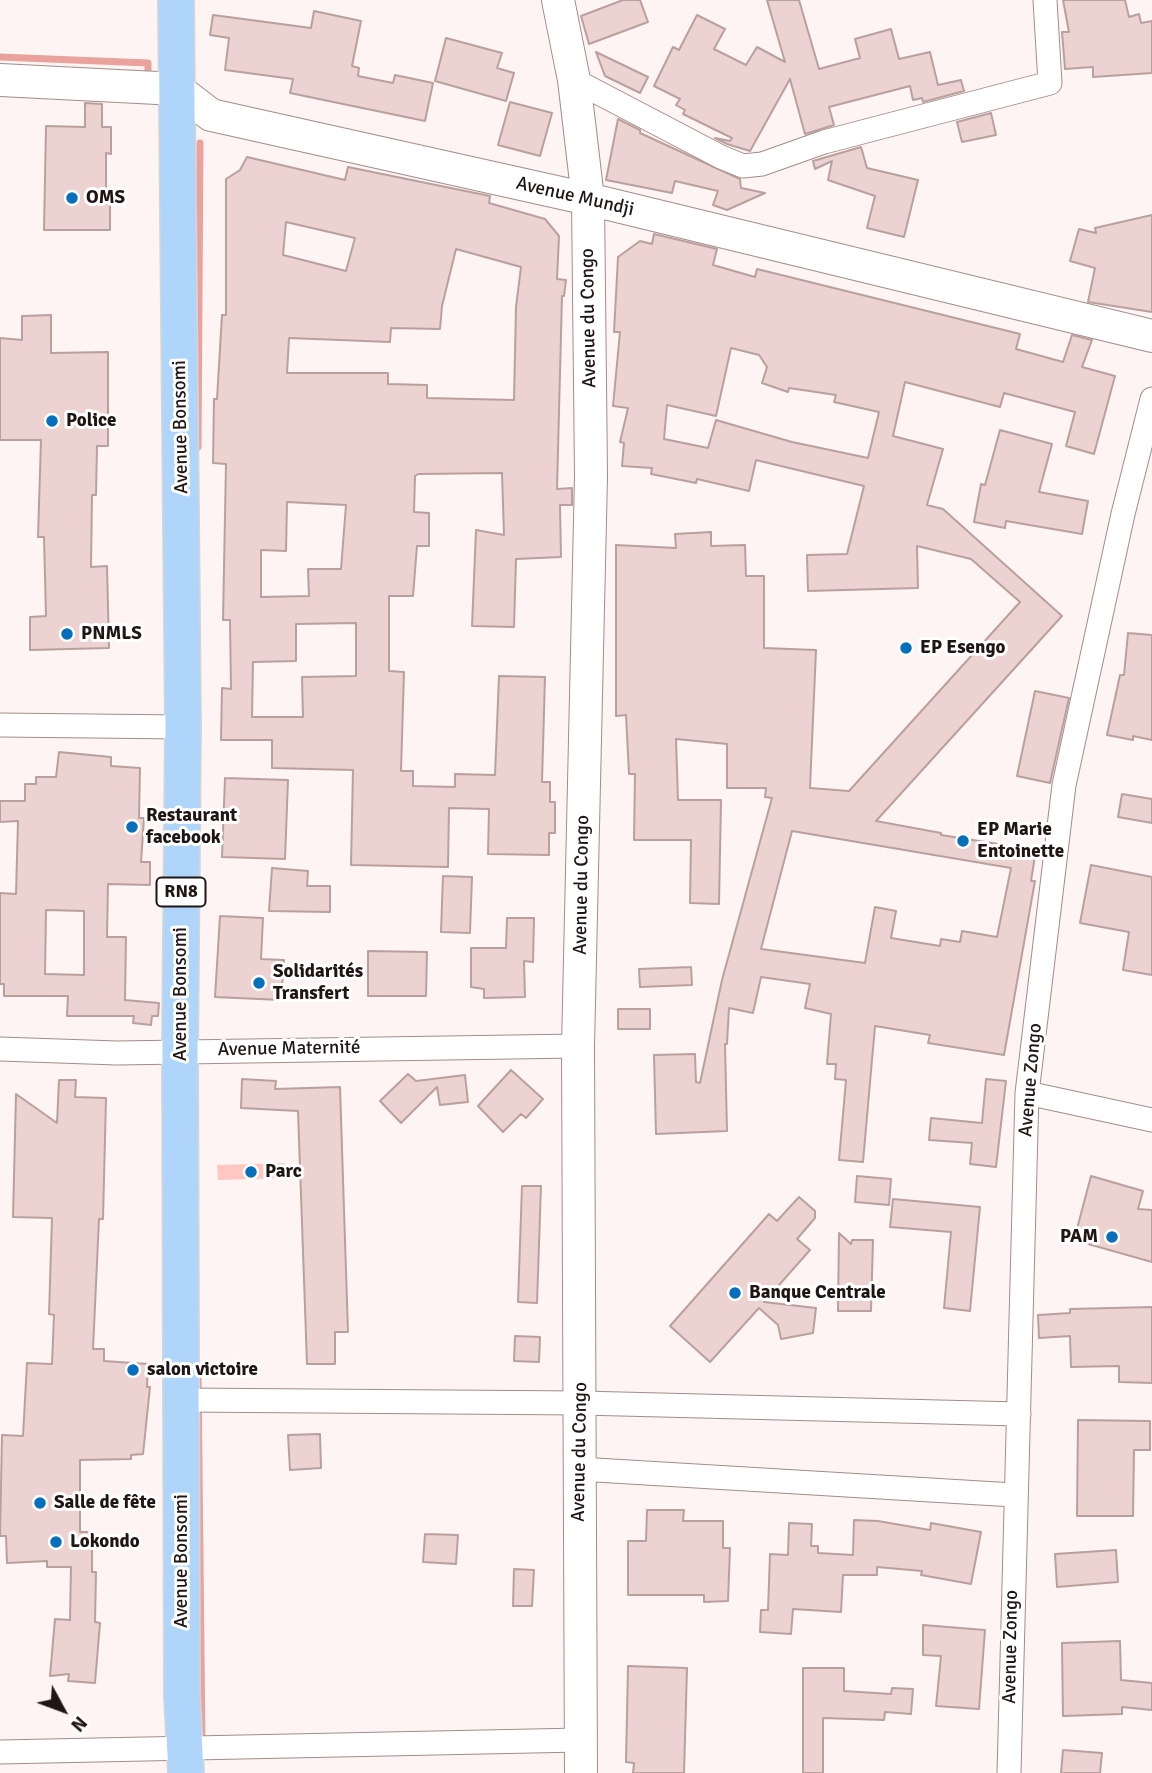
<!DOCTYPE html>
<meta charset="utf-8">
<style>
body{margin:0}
#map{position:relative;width:1152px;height:1773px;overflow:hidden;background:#fef4f3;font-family:Signika,sans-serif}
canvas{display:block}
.north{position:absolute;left:28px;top:1675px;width:70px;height:70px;-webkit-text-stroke:5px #fff;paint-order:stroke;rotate:131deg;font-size:19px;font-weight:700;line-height:28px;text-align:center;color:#1e1514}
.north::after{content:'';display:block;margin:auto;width:24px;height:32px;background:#1e1514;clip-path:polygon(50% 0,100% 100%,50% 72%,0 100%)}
</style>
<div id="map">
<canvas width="1152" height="1773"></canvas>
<div class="north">N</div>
</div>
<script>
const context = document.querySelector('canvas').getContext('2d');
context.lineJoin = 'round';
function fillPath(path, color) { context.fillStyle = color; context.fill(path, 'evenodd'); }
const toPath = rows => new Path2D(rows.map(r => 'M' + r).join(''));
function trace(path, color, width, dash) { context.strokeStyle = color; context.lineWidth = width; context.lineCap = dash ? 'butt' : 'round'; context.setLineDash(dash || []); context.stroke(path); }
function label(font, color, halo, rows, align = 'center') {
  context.font = font + ' Signika,sans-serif'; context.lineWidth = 6; context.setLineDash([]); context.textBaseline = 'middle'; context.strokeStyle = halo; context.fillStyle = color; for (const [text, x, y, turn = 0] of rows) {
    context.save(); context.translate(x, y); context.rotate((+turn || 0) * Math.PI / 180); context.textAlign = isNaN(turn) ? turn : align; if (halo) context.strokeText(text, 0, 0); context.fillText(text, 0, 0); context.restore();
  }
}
fillPath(toPath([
 [285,1163,285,1178,218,1180,217,1165]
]), '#ffc7c2');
trace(toPath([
 [0,57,148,63,148,78],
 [198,447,200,143],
 [198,1372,202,1745]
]), '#e9a29c', 7);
const building = toPath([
 [623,0,640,0,648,22,589,44,581,16,623,0],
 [767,0,799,0,819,69,860,58,855,39,891,29,899,59,930,52,938,85,961,80,964,91,923,102,922,98,913,100,910,86,829,107,834,125,805,134,790,79,750,151,727,144,715,138,730,141,732,138,683,114,685,110,676,105,680,99,654,86,673,47,679,50,697,15,725,29,714,49,746,65,757,47,785,62,767,0],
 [1063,0,1125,0,1129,17,1139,14,1141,23,1152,21,1152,73,1093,77,1093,67,1065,69,1062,32,1069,32,1063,0],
 [314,11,361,21,352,66,359,68,358,76,393,83,395,75,433,83,425,121,290,93,293,79,225,70,229,38,210,35,213,15,311,28,314,11],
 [446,38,502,53,497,68,514,73,506,101,435,81,446,38],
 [596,52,648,77,640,93,605,76,596,52],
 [510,102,552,113,540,156,498,145,510,102],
 [85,103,102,104,102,127,111,127,111,154,106,153,106,203,110,203,110,230,44,230,46,126,85,127,85,103],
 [991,113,996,135,962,142,957,122,991,113],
 [618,119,640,130,640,133,740,179,741,188,765,193,727,210,713,205,718,191,675,181,672,193,606,180,618,119],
 [861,147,867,168,918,180,904,237,867,228,875,196,828,180,832,161,815,169,813,161,861,147],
 [247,157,345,180,348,167,485,195,490,196,489,203,545,219,559,236,557,279,566,280,564,296,562,296,557,489,572,488,572,505,560,505,561,557,516,559,514,627,472,626,476,530,504,535,502,473,418,474,415,476,414,512,429,513,429,546,417,546,413,596,389,596,389,671,404,672,401,771,413,771,413,786,455,787,455,774,495,775,499,676,545,677,542,782,550,782,550,802,555,802,555,833,549,833,549,855,488,854,489,809,449,808,448,867,351,865,353,770,272,768,272,740,221,740,222,688,231,689,230,620,223,620,226,464,213,463,214,399,217,399,222,315,226,315,226,179,240,170,247,157],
 [286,222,355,238,346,271,283,255,286,222],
 [456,249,521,267,516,307,514,400,427,398,427,385,388,384,388,373,287,373,289,338,390,342,391,328,440,329,442,306,456,249],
 [287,502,346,505,341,569,308,569,309,596,261,597,261,550,286,551,287,502],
 [356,623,356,676,302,677,303,717,252,717,253,662,296,661,296,624,356,623],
 [1152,215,1152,312,1088,302,1095,268,1070,261,1079,229,1096,233,1095,228,1152,215],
 [654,234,717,249,713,265,755,277,757,269,1020,334,1016,349,1063,362,1072,335,1092,340,1082,367,1115,376,1094,454,1066,446,1075,412,1004,393,1000,407,905,382,893,436,943,449,927,505,943,509,1062,616,876,821,941,833,941,835,1036,850,1031,881,1035,881,1004,1055,928,1043,930,1035,875,1026,863,1162,839,1160,846,1080,835,1079,836,1064,827,1064,831,1014,805,1008,810,984,761,977,753,1013,729,1008,727,1044,725,1044,727,1131,656,1134,654,1055,695,1054,696,1082,700,1083,722,980,772,798,765,797,766,788,727,788,727,744,676,739,678,800,721,800,719,904,690,903,691,840,634,840,635,774,629,774,626,715,616,716,616,545,676,548,675,534,711,532,711,546,745,545,746,576,764,576,764,648,816,650,810,788,849,791,1020,602,971,559,917,546,918,588,808,591,807,555,847,554,864,486,756,460,749,491,697,479,696,483,651,474,652,468,622,466,624,443,620,442,628,408,613,406,620,332,614,332,618,257,640,241,652,244,654,234],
 [731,348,759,355,767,367,762,383,788,392,789,388,836,395,834,402,879,412,868,458,792,442,716,420,708,448,664,439,667,405,716,416,731,348],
 [792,831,1011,868,997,937,962,931,960,942,941,939,940,946,891,938,896,911,875,907,865,963,761,949,792,831],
 [51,315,51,353,108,352,108,446,97,446,96,495,92,495,91,567,107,566,109,648,30,650,30,617,46,616,44,537,38,537,41,440,0,440,0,338,22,340,22,316,51,315],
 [1000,430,1052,444,1039,492,1088,501,1082,534,1006,521,1005,528,974,522,981,484,985,485,1000,430],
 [1128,633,1152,635,1152,740,1133,736,1133,740,1107,735,1120,675,1124,675,1128,633],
 [1035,691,1069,698,1050,783,1017,776,1035,691],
 [59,752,111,757,111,766,140,768,139,818,144,818,141,862,150,862,150,885,108,884,107,937,126,937,125,1000,159,1003,158,1016,152,1016,151,1025,133,1023,134,1016,67,1016,68,996,4,996,4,984,0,984,0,893,16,894,18,821,0,822,0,801,25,801,25,784,36,784,36,777,56,777,59,752],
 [46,910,84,911,84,975,45,974,46,910],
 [225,778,288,780,285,859,222,857,225,778],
 [1122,794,1152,799,1152,823,1118,817,1122,794],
 [1091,865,1152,877,1152,975,1123,970,1129,932,1080,923,1091,865],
 [272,868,308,871,307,886,330,886,330,912,269,911,272,868],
 [443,876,472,877,470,933,441,932,443,876],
 [220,916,263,918,261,959,284,960,281,1000,215,997,220,916],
 [507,918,534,918,533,962,524,961,525,997,484,998,484,989,471,987,471,948,506,948,507,918],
 [368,951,427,952,426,996,368,996,368,951],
 [691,967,692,985,640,987,639,969,691,967],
 [618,1009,650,1009,650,1029,618,1029,618,1009],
 [511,1070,543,1099,526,1118,521,1114,503,1132,478,1106,511,1070],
 [408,1074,416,1081,465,1075,468,1102,440,1105,437,1087,401,1123,380,1101,408,1074],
 [242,1079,276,1081,275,1089,340,1087,348,1332,335,1332,335,1364,307,1364,298,1111,241,1108,242,1079],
 [986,1079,1006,1081,996,1167,970,1164,972,1143,929,1140,931,1118,982,1123,986,1079],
 [59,1080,76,1080,75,1097,106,1098,103,1219,99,1219,93,1349,104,1349,104,1361,148,1364,147,1387,150,1387,143,1454,131,1455,131,1459,80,1460,80,1532,92,1532,92,1572,96,1572,95,1622,100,1623,95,1683,68,1681,69,1674,50,1676,55,1619,70,1620,71,1567,47,1567,47,1561,7,1563,6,1536,0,1536,2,1435,23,1436,27,1363,52,1364,54,1315,49,1314,52,1218,13,1217,16,1094,57,1123,59,1080],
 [857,1176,891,1179,889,1205,855,1202,857,1176],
 [1091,1176,1143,1191,1138,1209,1152,1210,1152,1262,1074,1240,1091,1176],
 [522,1186,541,1186,537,1303,518,1302,522,1186],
 [799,1197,815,1211,815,1218,797,1239,810,1250,764,1302,816,1308,813,1333,781,1339,778,1325,759,1308,710,1362,670,1326,769,1214,777,1221,799,1197],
 [893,1199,980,1207,970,1311,944,1308,951,1232,890,1227,893,1199],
 [839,1233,851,1244,852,1240,873,1240,871,1311,838,1311,839,1233],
 [1152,1307,1152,1383,1119,1382,1119,1366,1071,1367,1070,1336,1039,1338,1038,1315,1070,1313,1070,1309,1152,1307],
 [515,1336,540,1337,539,1362,514,1361,515,1336],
 [1078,1420,1150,1421,1150,1450,1134,1450,1133,1516,1077,1516,1078,1420],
 [320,1434,321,1468,290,1470,288,1435,320,1434],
 [647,1510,684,1510,683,1521,723,1521,723,1548,730,1548,728,1601,704,1602,704,1595,628,1595,628,1541,646,1541,647,1510],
 [854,1520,878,1521,930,1530,931,1523,981,1532,971,1584,921,1575,922,1571,877,1567,877,1575,843,1575,841,1612,793,1609,791,1634,760,1632,761,1610,768,1610,770,1554,788,1555,789,1523,812,1524,811,1546,818,1546,818,1553,853,1555,854,1520],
 [425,1534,458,1535,456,1564,423,1562,425,1534],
 [1116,1550,1118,1582,1057,1587,1055,1554,1116,1550],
 [514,1569,534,1570,532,1606,513,1606,514,1569],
 [923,1625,985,1630,979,1709,936,1706,941,1656,923,1655,923,1625],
 [1120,1641,1121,1680,1152,1683,1152,1710,1122,1707,1122,1714,1063,1716,1062,1643,1120,1641],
 [628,1666,687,1668,684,1773,633,1773,634,1763,626,1762,628,1666],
 [803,1668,844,1668,844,1691,891,1694,892,1688,913,1689,911,1714,885,1712,884,1720,823,1718,823,1773,803,1773,803,1668],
 [1063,1750,1102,1753,1100,1773,1061,1773,1063,1750]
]);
fillPath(building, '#ecd2d0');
trace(building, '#b9a09e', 2);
const street = toPath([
 [574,80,721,157,743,166,762,164,824,142,1050,83,1045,0],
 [0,725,183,727],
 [0,1049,117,1053,578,1046],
 [1027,1093,1152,1120],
 [183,1400,581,1403,1019,1414],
 [579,1469,1014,1495],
 [0,1752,580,1740],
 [1009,1773,1027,1093,1064,785,1123,514,1152,399]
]);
const secondary = toPath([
 [558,0,574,80,588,199,591,476,578,1046,581,1773],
 [0,80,177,89,211,115,588,199,1152,336]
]);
const primary = toPath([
 [176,0,183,727,180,1050,182,1696,186,1773]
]);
trace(street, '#a38c8a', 25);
trace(secondary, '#a38c8a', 34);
trace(primary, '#d6d5d5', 38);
trace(street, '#fff', 23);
trace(secondary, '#fff', 32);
trace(primary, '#afd5fa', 35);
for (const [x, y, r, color] of [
 [72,198,7,"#066fbb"],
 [52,421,7,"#066fbb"],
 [67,634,7,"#066fbb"],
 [906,648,7,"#066fbb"],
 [132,827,7,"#066fbb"],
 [963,841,7,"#066fbb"],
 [259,983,7,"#066fbb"],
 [251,1172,7,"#066fbb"],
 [1112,1237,7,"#066fbb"],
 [735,1293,7,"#066fbb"],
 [133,1370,7,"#066fbb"],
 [40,1503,7,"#066fbb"],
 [56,1542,7,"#066fbb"]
]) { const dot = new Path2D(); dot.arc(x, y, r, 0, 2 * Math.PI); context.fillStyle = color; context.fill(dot); trace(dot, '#fff', 2.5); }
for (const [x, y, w] of [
 [181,892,49]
]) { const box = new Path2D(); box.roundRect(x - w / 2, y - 14.5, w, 29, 5); context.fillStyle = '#fff'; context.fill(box); trace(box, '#1e1514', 2); }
label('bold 18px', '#1e1514', null, [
 ["RN8",181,892]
]);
label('19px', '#1e1514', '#fff', [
 ["Avenue Mundji",575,197,13],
 ["Avenue du Congo",589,318,-91],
 ["Avenue Bonsomi",181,427,-91],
 ["Avenue du Congo",582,885,-89],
 ["Avenue Bonsomi",181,994,-90],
 ["Avenue Maternité",289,1049,-1],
 ["Avenue Zongo",1031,1080,-85],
 ["Avenue du Congo",580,1452,-89],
 ["Avenue Bonsomi",182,1561,-90],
 ["Avenue Zongo",1011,1647,-89]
]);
label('bold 19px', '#1e1514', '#fff', [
 ["OMS",86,198],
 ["Police",66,421],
 ["PNMLS",81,634],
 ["EP Esengo",920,648],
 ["Restaurant",146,816],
 ["facebook",146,838],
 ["EP Marie",977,830],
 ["Entoinette",977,852],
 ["Solidarités",273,972],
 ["Transfert",273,994],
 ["Parc",265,1172],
 ["PAM",1098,1237,"right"],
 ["Banque Centrale",749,1293],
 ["salon victoire",147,1370],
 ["Salle de fête",54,1503],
 ["Lokondo",70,1542]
], 'left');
</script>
